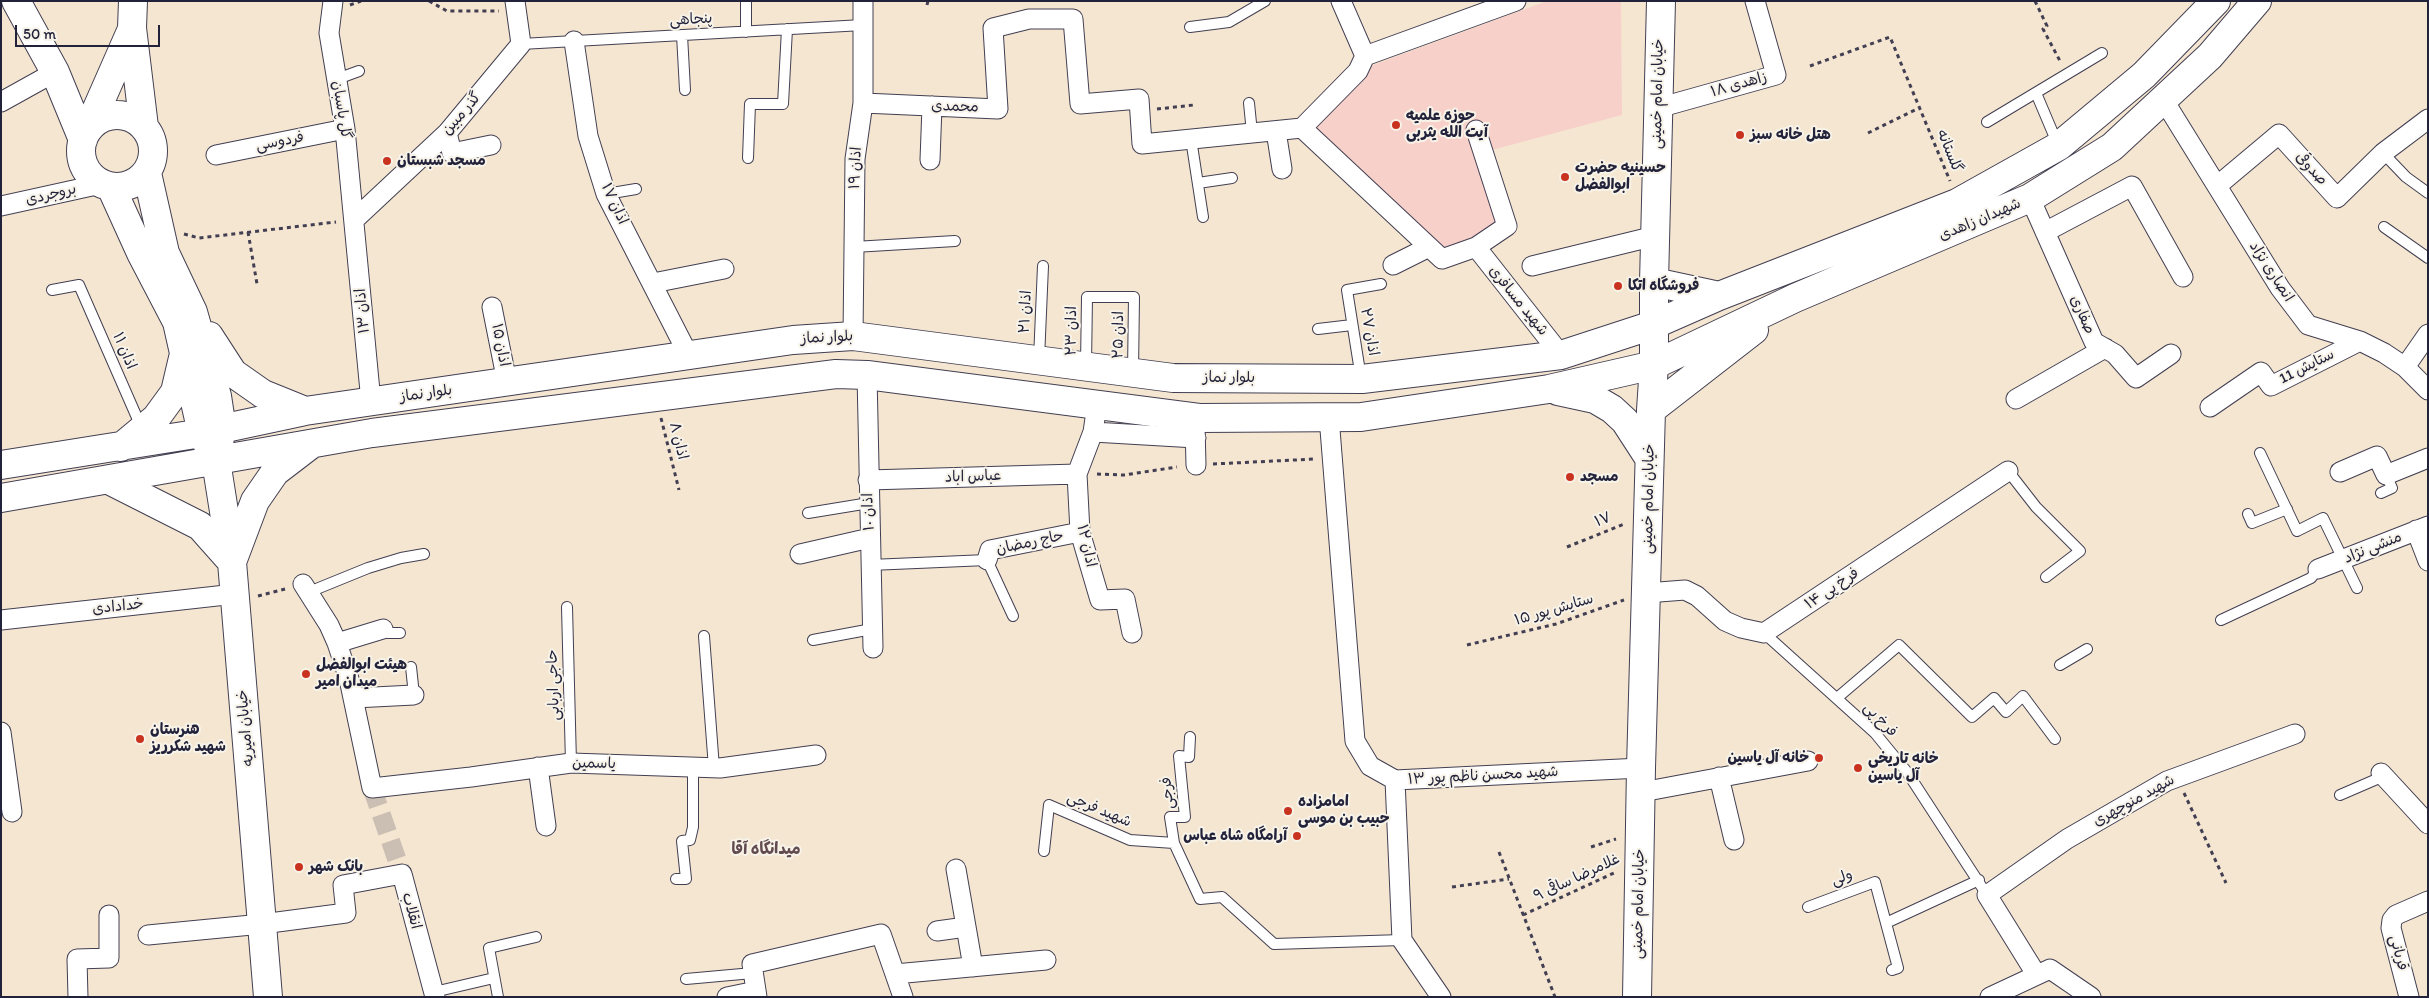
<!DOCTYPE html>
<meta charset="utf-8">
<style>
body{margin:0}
#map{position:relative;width:2429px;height:998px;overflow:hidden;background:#f5e6d1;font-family:Itim,sans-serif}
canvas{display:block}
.frame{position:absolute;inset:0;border:2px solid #22223b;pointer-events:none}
.scale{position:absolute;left:15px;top:25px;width:145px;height:22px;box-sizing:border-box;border:2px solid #22223b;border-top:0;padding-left:6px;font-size:15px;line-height:18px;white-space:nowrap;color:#22223b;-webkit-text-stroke:4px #f7f3e8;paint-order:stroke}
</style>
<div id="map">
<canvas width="2429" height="998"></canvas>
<div class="frame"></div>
<div class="scale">50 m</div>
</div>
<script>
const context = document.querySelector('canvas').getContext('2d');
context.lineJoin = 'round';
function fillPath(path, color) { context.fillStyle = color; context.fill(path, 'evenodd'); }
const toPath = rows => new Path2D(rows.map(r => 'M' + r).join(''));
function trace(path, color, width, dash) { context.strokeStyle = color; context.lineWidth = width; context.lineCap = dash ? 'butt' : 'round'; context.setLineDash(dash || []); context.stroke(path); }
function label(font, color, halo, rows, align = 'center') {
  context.font = font + ' Itim,"Playpen Sans Arabic",sans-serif'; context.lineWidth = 4; context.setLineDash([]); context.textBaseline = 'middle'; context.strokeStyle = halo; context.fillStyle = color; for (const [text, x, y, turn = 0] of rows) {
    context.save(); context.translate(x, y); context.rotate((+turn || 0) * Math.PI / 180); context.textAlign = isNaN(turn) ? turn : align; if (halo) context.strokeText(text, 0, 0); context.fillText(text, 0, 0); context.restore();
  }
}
fillPath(toPath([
 [1547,1,1621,1,1622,115,1492,150,1481,122,1468,128,1497,221,1472,241,1444,249,1314,129,1373,65]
]), '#f7d0ca');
trace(toPath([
 [372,788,402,874]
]), '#cbbfb3', 19, [19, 9]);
const lane = toPath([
 [746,1,746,32],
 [1190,27,1229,22,1265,1],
 [682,35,685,90],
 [521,44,863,25],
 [337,79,359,71],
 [2036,93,2058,145],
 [1249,103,1252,133],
 [1987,122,2102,53],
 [1191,139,1203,217],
 [2383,153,2406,177,2428,193],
 [748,158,750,104,783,104,787,29],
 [1198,183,1232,178],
 [606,194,636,189],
 [2384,227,2428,258],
 [854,247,955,241],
 [52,290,79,285,142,429],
 [1318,329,1352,325],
 [1039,359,1043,266],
 [1086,365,1087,297,1134,297,1133,372],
 [1361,378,1347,290,1381,284],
 [2260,453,2297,531,2323,518,2357,588],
 [2008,471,2036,507,2080,551,2046,577],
 [2381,493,2392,488,2386,475],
 [808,513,869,503],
 [2248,514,2252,523,2287,509],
 [870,565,987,560,1013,616],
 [309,592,368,568,401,558,424,554],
 [567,607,571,763],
 [2221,620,2311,578,2318,569],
 [383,629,388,633,400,633],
 [1764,633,1875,733,1907,772,1987,895],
 [704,636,714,768],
 [813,640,872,629],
 [2060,665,2087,649],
 [411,667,414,695],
 [1837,698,1899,645,1972,717,1994,698,2006,712,2023,696,2055,739],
 [2340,795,2384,776],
 [1174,843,1170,817,1185,817,1179,756,1189,757,1190,737],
 [1044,851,1049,805,1130,840,1174,843,1200,899,1222,897,1274,944,1402,940],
 [676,879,686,879,682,841,690,840,693,827,693,767],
 [1808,907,1875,882,1898,968,1892,970],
 [1886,923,1979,880],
 [686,979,753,973],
 [434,992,494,978],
 [498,997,489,948,536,937]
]);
const street = toPath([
 [333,1,329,33,345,129,371,402],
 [1341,1,1365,56],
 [574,41,588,136,606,194,689,356],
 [1365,56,1358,71,1302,128,1442,259,1476,247,1507,226,1476,130],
 [1365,56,1516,1],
 [2163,99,2280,288,2308,325,2360,341,2384,353,2405,367,2428,390],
 [1,102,55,72],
 [863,103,998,109,993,28,1029,19,1073,19,1080,104,1139,99,1142,144,1302,128],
 [1658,108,1776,75,1755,1],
 [1276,131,1282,169],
 [447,133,452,153,491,145],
 [216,155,345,129],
 [930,160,932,106],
 [2217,186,2279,134,2337,198,2383,153,2428,119],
 [2030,198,2094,342,2115,354,2136,378,2171,354],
 [1,206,101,184],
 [354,220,447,133,521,44,515,1],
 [2045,232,2132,186,2183,277],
 [1476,247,1561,355],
 [1393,265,1429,247],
 [1532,266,1655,236],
 [653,283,724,269],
 [492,307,507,382],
 [853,336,855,159,863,103,863,1],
 [2405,367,2428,334],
 [867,375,873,648],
 [2016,399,2105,348],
 [1097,405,1093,432,1077,474,1080,532,1100,600,1125,599,1132,633],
 [2210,407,2261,372,2271,386,2360,341],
 [1329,417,1355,741,1370,766,1395,780],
 [1195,426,1196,465],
 [1093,432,1196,438],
 [2340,472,2377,456,2386,475,2428,458],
 [868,480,1077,474],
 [2416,530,2428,561],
 [800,554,870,538],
 [987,560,990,550,1080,532],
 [2318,569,2428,526],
 [303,584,329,625,337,643,349,679,372,788,471,777,571,763,720,768,816,755],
 [1646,593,1685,590,1697,596,1725,621,1741,628,1764,633,2008,471],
 [1,620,235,594],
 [337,643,383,629],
 [354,698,414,695],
 [1,732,12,812],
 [538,767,546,826],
 [2381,773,2428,824],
 [1719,777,1734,840],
 [1642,792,1808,761],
 [956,869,973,967],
 [937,931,966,927],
 [148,935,262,924,346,913,343,885,402,874,435,997],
 [895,974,1046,960],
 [2036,974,1987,895,2067,839,2167,781,2295,734],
 [78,997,77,959,109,958,109,915],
 [727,997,756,991],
 [757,997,752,964,881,934,903,997],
 [1441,997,1402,940,1395,780,1641,768],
 [1990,997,2050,969,2091,997],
 [2409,997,2391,928,2392,920,2396,915,2428,901]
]);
const secondary = toPath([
 [16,1,55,72,83,140],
 [133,1,132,28,144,127],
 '81 151a36 36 0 1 1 72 0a36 36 0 1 1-72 0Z',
 [88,129,132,29],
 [147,173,165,253,193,312,217,396,222,429,218,447],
 [111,187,141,253,177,322,202,433,216,461,232,562,268,997],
 [1654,282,1719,296],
 [209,336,233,373,263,394,305,411],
 [1558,391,1595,399,1612,409,1625,421,1649,458],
 [1651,410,1754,330],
 [121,447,156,418,175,392,183,358],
 [1,465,202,433,305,411,793,340,853,336,1173,378,1362,379,1561,355,1653,325,1719,296,1957,203,2059,146,2144,75,2216,1],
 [109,480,200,526,232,562,255,501,275,472,309,446],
 [1,498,372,433,836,374,867,375,1199,418,1361,417,1549,389,1654,365,1795,298,2030,198,2112,147,2210,56,2257,1],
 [1637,997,1641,768,1651,410,1654,365,1654,282,1661,1]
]);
trace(lane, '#423f52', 12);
trace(street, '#423f52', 21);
trace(secondary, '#423f52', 30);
trace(toPath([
 [429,1,447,11,499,11],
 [2035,1,2047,26,2043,29,2060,61],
 [350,5,361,1],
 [927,5,928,1],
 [1810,66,1890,37,1950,181],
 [1157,109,1194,105],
 [1868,133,1919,108],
 [248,232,257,284],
 [184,234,199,238,336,222],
 [661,418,679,490],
 [1213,464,1315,459],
 [1097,474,1124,475,1177,467],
 [1567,547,1624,524],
 [258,596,285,589],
 [1467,645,1556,624,1624,600],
 [2184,793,2226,883],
 [1591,847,1616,839],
 [1499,852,1555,997],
 [1452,887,1509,879],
 [1523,915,1616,872]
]), '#423f52', 3, [4, 4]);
trace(lane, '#fff', 10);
trace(street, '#fff', 19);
trace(secondary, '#fff', 28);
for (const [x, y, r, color] of [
 [1396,125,5,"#c8321e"],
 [1740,135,5,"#c8321e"],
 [387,161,5,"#c8321e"],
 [1565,177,5,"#c8321e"],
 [1618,286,5,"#c8321e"],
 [1570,477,5,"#c8321e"],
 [306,674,5,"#c8321e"],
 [140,739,5,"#c8321e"],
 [1819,758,5,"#c8321e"],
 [1858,768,5,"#c8321e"],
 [1288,811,5,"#c8321e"],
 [1297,836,5,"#c8321e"],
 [299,867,5,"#c8321e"]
]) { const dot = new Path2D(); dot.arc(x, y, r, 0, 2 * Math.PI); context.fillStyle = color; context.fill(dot); trace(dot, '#f7f3e8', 2); }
label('15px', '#22223b', '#f7f3e8', [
 ["پنجاهی",691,20,-3],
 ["زاهدی ۱۸",1739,85,-16],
 ["خیابان امام خمینی",1658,94,-89],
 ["محمدی",955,107,2],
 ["گل پاسبان",341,110,81],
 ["گذر مبین",462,114,-49],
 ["فردوسی",280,142,-11],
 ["گلستانه",1949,151,68],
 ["اذان ۱۹",856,168,-87],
 ["صدوقی",2311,169,47],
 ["بروجردی",51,195,-13],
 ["اذان ۱۷",614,204,65],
 ["شهیدان زاهدی",1980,220,-23],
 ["انصاری نژاد",2271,272,57],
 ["شهید مسافری",1518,301,51],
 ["اذان ۱۳",363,311,-95],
 ["اذان ۲۱",1026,312,-87],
 ["صفاری",2082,315,66],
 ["اذان ۲۳",1072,331,-89],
 ["اذان ۲۷",1369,332,80],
 ["اذان ۲۵",1119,335,-89],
 ["بلوار نماز",827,338,-3],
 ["اذان ۱۵",500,345,79],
 ["اذان ۱۱",124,351,67],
 ["ستایش 11",2307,367,-27],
 ["بلوار نماز",1229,378],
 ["بلوار نماز",426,394,-8],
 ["اذان ۸",678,441,76],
 ["عباس اباد",973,477,-2],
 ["خیابان امام خمینی",1649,499,-89],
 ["اذان ۱۰",869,512,-92],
 ["۱۷",1603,520,-22],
 ["حاج رمضان",1030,543,-12],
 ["اذان ۱۲",1086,546,77],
 ["منشی نژاد",2373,548,-22],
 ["فرخ پی ۱۴",1832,589,-34],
 ["خدادادی",118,607,-6],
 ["ستایش پور ۱۵",1554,610,-16],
 ["حاجی اربابی",554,685,-92],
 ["فرخ پی",1880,720,46],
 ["خیابان امیریه",246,728,-95],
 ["یاسمین",594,764,1],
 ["شهید محسن ناظم پور ۱۳",1483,776,-3],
 ["فرجی",1168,793,-95],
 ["شهید منوچهری",2134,801,-29],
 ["شهید فرجی",1099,810,23],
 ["غلامرضا ساقی ۹",1577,878,-25],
 ["ولی",1842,878,-20],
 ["خیابان امام خمینی",1639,904,-89],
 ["انقلاب",411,911,75],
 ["قربانی",2398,953,75]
]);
label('bold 15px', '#22223b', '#f7f3e8', [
 ["حوزه علمیه",1406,116],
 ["آیت الله یثربی",1406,133],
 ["هتل خانه سبز",1750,135],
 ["مسجد شبستان",397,161],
 ["حسینیه حضرت",1575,168],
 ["ابوالفضل",1575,185],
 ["فروشگاه اتکا",1628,286],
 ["مسجد",1580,477],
 ["هیئت ابوالفضل",316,665],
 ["میدان امیر",316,682],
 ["هنرستان",150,730],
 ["شهید شکرریز",150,747],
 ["خانه آل یاسین",1809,758,"right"],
 ["خانه تاریخی",1868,759],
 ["آل یاسین",1868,776],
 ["امامزاده",1298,802],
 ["حبیب بن موسی",1298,819],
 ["آرامگاه شاه عباس",1287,836,"right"],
 ["بانک شهر",309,867]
], 'left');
label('bold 16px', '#614a50', '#f7f3e8', [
 ["میدانگاه آقا",766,850]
]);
</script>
